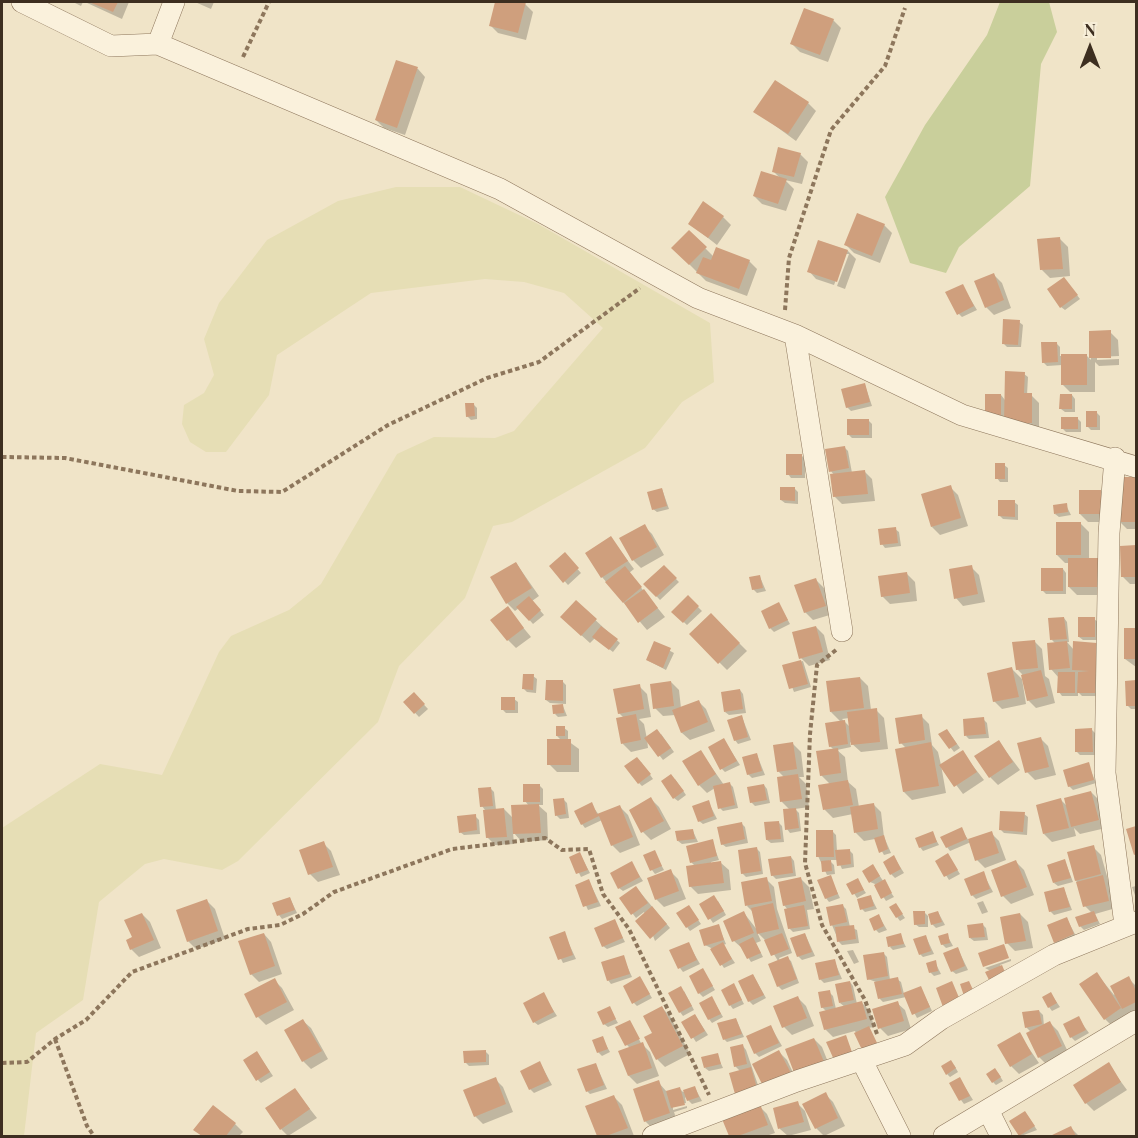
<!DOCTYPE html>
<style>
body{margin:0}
#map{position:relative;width:1138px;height:1138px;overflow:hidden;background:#f0e4c8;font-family:"Playfair Display",serif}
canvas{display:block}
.frame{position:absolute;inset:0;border:3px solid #3d2e20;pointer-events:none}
.north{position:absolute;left:1060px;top:18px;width:60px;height:60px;-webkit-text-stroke:4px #f7eed8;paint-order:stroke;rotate:0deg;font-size:16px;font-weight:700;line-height:24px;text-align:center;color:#3d2e20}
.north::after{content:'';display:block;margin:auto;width:21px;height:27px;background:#3d2e20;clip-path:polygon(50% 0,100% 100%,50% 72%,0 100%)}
</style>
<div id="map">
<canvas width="1138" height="1138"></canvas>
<div class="frame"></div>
<div class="north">N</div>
</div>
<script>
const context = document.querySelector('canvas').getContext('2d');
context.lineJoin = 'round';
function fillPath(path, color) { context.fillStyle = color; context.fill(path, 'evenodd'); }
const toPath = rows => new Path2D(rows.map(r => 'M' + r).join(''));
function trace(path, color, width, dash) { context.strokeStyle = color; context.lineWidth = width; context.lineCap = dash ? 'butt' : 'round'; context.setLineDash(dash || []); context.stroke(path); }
fillPath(toPath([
 [396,187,460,187,538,224,710,323,714,382,682,402,645,448,512,522,493,526,465,598,399,666,378,722,238,861,222,870,164,859,145,864,99,902,83,1000,36,1033,24,1136,2,1136,2,828,100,764,162,775,219,652,231,636,289,610,321,584,397,454,434,437,495,438,514,431,603,328,564,293,524,282,485,279,371,293,277,355,269,395,226,452,206,452,190,442,182,424,184,405,204,393,214,375,204,339,219,303,267,240,338,201]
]), '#e6deb5');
fillPath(toPath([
 [1000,2,1049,2,1057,32,1041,64,1030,186,959,247,946,273,910,263,885,197,925,125,987,35]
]), '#c9cf9b');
fillPath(toPath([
 [73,2,83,2,81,6],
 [85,2,129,2,122,19],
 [195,2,214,2,211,9],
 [497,2,525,4,533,12,526,40,498,33,490,25],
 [833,20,841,28,828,62,800,52,792,44],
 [397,62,418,69,425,77,405,135,384,128,376,120],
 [808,103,816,111,796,141,755,111],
 [800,154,808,162,802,184,785,180,794,189,786,211,762,204,754,196,781,179,773,171],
 [723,217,731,225,717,245,690,224],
 [884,225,892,233,880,263,854,253,846,245],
 [689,232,714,257,749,261,757,269,747,296,706,281,673,248],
 [1060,239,1068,247,1070,276,1050,278,1042,270],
 [819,241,848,251,856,259,845,289,837,286,849,254,846,254,834,285,816,279,809,271],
 [994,275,1002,283,1011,308,994,315,986,307],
 [1067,282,1080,299,1065,310,1061,307],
 [962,285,977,310,962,317,959,314],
 [1019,322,1023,325,1021,347,1007,347,1003,343],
 [1090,332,1110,332,1118,340,1119,356,1097,357,1097,360,1119,359,1119,365,1099,366,1095,362,1095,392,1070,392,1062,384,1062,365,1047,366,1043,362,1056,343,1060,347,1060,356,1087,356,1091,360],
 [1024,374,1028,377,1027,395,1031,395,1039,403,1039,430,990,418,1001,395,1005,400],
 [865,385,872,406,851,411,847,407],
 [1072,395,1075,399,1075,412,1065,412,1061,409],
 [473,404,477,408,477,419,471,420,467,416],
 [1097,413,1100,416,1100,430,1091,430,1088,427],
 [1077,418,1081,422,1081,432,1066,432,1062,428],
 [868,420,872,424,872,438,852,438,849,435],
 [844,447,848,451,852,473,864,471,872,479,875,501,842,504,834,496,834,475,831,471],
 [801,455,805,459,805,478,791,478,788,474],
 [1004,465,1008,468,1008,482,1000,482,997,478],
 [1119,479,1136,479,1136,529,1127,529,1119,521],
 [950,487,958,495,968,526,940,535,932,527],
 [662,489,669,509,657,512,653,509],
 [795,489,798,492,798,504,785,503,781,500],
 [1101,491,1109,499,1109,522,1088,522,1080,514],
 [1014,502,1018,505,1018,520,1003,519,999,515],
 [1066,505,1071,515,1059,517,1055,514],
 [1081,524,1089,532,1089,559,1111,595,1077,595,1069,587,1069,563,1065,563,1057,555],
 [644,526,652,534,664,555,641,568,633,560],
 [895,529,899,532,901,546,885,548,882,544],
 [611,538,634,569,629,573,665,617,647,630,602,577],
 [1122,547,1136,547,1136,584,1130,584,1122,576],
 [564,554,581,573,568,585,551,566],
 [516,563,539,596,532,601,544,615,533,624,519,608,515,611,507,603],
 [664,567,679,582,660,600,645,584],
 [971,567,979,575,985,602,963,606,956,598],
 [1063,569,1066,573,1066,594,1046,594,1042,590],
 [907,574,915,582,917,601,890,604,882,596],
 [760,577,766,591,757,593,753,589],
 [816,580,824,588,833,614,813,620,805,612],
 [688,597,702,611,687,625,673,612],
 [576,602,620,643,613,652,595,638,590,643,570,625],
 [779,604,790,624,774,632,770,628],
 [507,608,531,637,516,648,508,640],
 [711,615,747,651,727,670,691,634],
 [1064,618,1067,622,1069,642,1067,642,1074,650,1097,644,1098,696,1082,696,1078,692,1078,696,1062,696,1059,692,1059,678,1051,669,1055,643,1052,640],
 [1094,619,1098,622,1098,640,1083,640,1079,637],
 [816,627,824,635,830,660,809,666,801,658],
 [1125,630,1136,630,1136,667,1125,659],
 [1034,641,1042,649,1045,676,1049,679,1055,703,1036,708,1028,700,1022,674,1017,669],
 [655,643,674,653,666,670,647,660],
 [803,661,811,687,794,692,784,666],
 [1012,669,1022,679,1026,704,1002,709,994,701],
 [533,676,537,679,536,693,527,692,524,689],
 [860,678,868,686,871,710,876,710,884,718,888,749,861,752,850,742,851,747,837,750,845,757,848,782,856,789,859,807,873,804,881,812,884,837,891,853,884,855,875,839,864,841,856,833,853,814,833,818,825,810,830,784,821,775,834,750,830,746,841,722,831,712],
 [849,718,851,728,842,719],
 [563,682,566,685,566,704,550,703,546,700],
 [671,682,679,690,681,708,698,701,706,709,715,731,690,740,682,733,675,715,663,716,655,708],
 [1127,682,1136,682,1136,709,1131,709,1127,705],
 [639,686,647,694,651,717,639,719,644,724,647,739,661,734,674,752,663,760,647,739,648,748,631,752,623,744,624,718,619,713],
 [740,690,743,694,746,713,729,715,725,712],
 [414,694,428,709,419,717,405,702],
 [514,699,518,702,518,713,506,713,503,710],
 [563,706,567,716,558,717,555,714],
 [921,716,929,724,932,745,938,752,941,765,962,752,984,780,963,794,941,765,946,793,912,800,904,792,906,748,901,743],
 [742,717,751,740,738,744,735,740],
 [983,719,987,723,989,738,969,739,966,736],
 [564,728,568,731,568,741,579,749,579,772,557,772,549,764,562,741,557,736],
 [1091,729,1095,733,1096,755,1080,755,1077,752],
 [950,734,960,748,954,752,941,735],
 [1040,738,1048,746,1056,775,1035,780,1027,772],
 [724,740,740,765,725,772,722,769],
 [999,742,1020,770,998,785,990,777],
 [793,744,801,752,804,777,799,777,806,784,809,807,795,809,799,813,801,831,790,833,787,829,790,810,782,802,785,778,778,771],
 [701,752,724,785,729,783,733,787,738,808,723,811,720,808,715,788,707,793,699,785],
 [757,755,765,775,752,778,748,774],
 [641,762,653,779,642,786,639,783],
 [1088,764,1096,783,1073,790,1069,786],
 [675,779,686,795,678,801,674,798],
 [539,785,543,789,543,805,538,805,547,813,548,840,522,842,513,832,514,844,495,845,487,837,485,810,482,806,490,788,494,792,496,810,504,809,514,819,529,806,525,801],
 [764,785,767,789,770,803,755,806,751,802],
 [1091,792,1099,800,1106,828,1080,834,1074,828,1076,836,1052,842,1044,834,1061,800,1067,806],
 [651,799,659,807,671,829,651,840,643,832,631,810],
 [564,800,567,803,569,818,560,819,556,815],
 [708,801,717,819,703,824,699,821],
 [591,804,599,815,620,807,628,815,640,845,620,853,612,845,602,820,585,828,582,824],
 [1024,814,1028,817,1027,835,1004,833,1001,830],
 [475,816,479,820,480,834,464,835,460,832],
 [741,823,745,827,748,843,726,847,722,844],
 [779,823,782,826,784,842,771,843,767,840],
 [961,829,969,841,991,833,999,841,1006,860,985,868,977,860,971,842,950,851,947,847],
 [693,831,698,842,682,844,678,841],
 [833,832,836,835,837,851,849,850,853,854,854,867,842,869,838,860,829,860,834,865,835,874,827,875,818,856],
 [932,833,939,845,923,851,920,847],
 [712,841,719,860,711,862,711,864,721,863,729,870,731,890,698,894,690,886,695,866,691,862],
 [323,843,331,851,340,875,318,882,310,874],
 [1093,847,1101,855,1116,908,1095,914,1100,924,1084,930,1080,926,1092,913,1085,906,1076,880],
 [757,849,760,852,763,874,746,877,742,873],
 [654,852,664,870,655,874,652,870],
 [580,854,590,873,581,877,571,857],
 [948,855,960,874,949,880,937,861],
 [791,857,794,861,796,876,776,879,772,875],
 [894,857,904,873,895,878,891,874],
 [1065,861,1073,882,1058,886,1054,883],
 [1016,862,1024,870,1034,895,1011,904,1003,896,993,870],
 [631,863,643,881,623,891,619,888],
 [873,866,894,897,886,901,875,884,870,882],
 [670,871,678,879,686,899,664,907,656,899],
 [983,873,993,892,976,899,972,895],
 [830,877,840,898,829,902,826,898],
 [766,879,774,887,777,909,792,953,779,958,780,961,787,958,791,961,799,983,782,990,778,986,778,961,766,941,757,932,761,941,756,943,763,957,751,962,743,949,734,941,724,922,744,913,758,931,753,912,747,906],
 [801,879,809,887,814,909,807,910,810,929,793,932,789,928,788,910,784,905],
 [857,880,866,893,857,898,848,884],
 [589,881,601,906,588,910,577,886],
 [1136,886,1136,898,1132,887],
 [1064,889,1072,910,1054,915,1050,911],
 [639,891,670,928,655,941,644,912,636,918,621,898],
 [871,897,877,909,865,912,862,909],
 [290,898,297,913,282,919,279,915],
 [207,901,215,909,225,939,196,949,188,941],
 [718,901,726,915,713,923,701,905],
 [983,901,988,912,982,914,977,903],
 [896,905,905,918,900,921,897,917],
 [843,906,846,909,850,927,857,930,859,943,842,945,839,942,832,925],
 [689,907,701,924,690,931,687,927],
 [924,912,928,916,928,927,919,927,915,924],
 [938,912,945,925,936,928,932,924],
 [142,914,150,922,161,948,139,957,131,949],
 [1020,914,1028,922,1033,948,1015,951,1007,943],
 [879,916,887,930,879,933,876,930],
 [1067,919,1077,938,1059,945,1055,942],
 [614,921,625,942,607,949,603,946],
 [718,925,726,944,723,945,735,963,724,968,711,948,705,945],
 [983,925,986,928,988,940,974,941,970,938],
 [564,933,576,959,563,963,551,938],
 [264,934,271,942,282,974,259,982,251,974],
 [805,934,815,956,802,960,798,956],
 [900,935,906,947,893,950,890,947],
 [947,935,953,946,946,948,942,944],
 [926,937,934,954,923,957,920,954],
 [688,943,700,964,683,972,680,968],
 [958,949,968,970,956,974,952,971],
 [853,950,859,962,854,964,847,951],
 [883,953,887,957,890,980,897,979,901,982,904,994,921,988,932,1011,917,1018,906,997,883,1002,880,999,876,982,868,979],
 [623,957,632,977,611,984,608,980],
 [1011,959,1011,961,1000,965,1010,981,985,968],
 [834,960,842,979,824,983,820,979],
 [935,962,941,974,934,976,930,972],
 [703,970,715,990,703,997,699,993],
 [1097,974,1114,995,1128,978,1136,986,1136,1014,1113,1027,1105,1019],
 [753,975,766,998,753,1005,749,1001],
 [640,978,652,998,637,1006,634,1003],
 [274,980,282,988,294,1010,266,1025,258,1017],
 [850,982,853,986,857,1004,862,1003,870,1011,874,1027,868,1028,880,1049,864,1051,855,1031,833,1037,825,1029,827,1012,822,1007,829,992,833,996,836,1009,845,1007,840,1003],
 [734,985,744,1004,733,1009,730,1005],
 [684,991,694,1010,683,1016,680,1012],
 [543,994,557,1016,538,1025,534,1022],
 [1051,994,1060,1007,1052,1011,1049,1007],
 [712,998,723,1017,712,1023,709,1019],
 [798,998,806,1006,814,1026,792,1035,784,1027],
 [897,1003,905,1010,911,1029,888,1036,880,1028],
 [609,1008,618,1023,608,1027,604,1024],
 [662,1008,670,1016,690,1054,665,1067,657,1059,654,1033],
 [1039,1011,1043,1015,1044,1026,1050,1023,1058,1031,1069,1054,1047,1065,1039,1057,1031,1032,1026,1027],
 [695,1015,708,1035,696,1042,683,1022],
 [1078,1018,1089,1033,1075,1041,1071,1037],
 [736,1019,744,1037,727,1042,724,1039],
 [303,1021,311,1028,328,1059,311,1069,303,1061],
 [629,1022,641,1043,650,1052,659,1076,637,1084,629,1076,630,1048,627,1045],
 [771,1027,782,1046,759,1057,755,1053],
 [1019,1034,1039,1063,1019,1074,1011,1066],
 [602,1038,610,1052,602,1056,598,1052],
 [814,1039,822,1047,832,1072,805,1082],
 [743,1046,746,1050,760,1091,735,1066],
 [485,1051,489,1055,489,1065,469,1066,465,1062],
 [779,1052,787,1060,798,1083,774,1095],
 [717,1055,723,1068,709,1071,705,1068],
 [260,1057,273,1076,261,1083,258,1080],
 [540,1063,552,1085,534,1093,530,1089],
 [1108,1064,1127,1090,1094,1111,1086,1103],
 [596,1065,607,1089,590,1094,587,1091],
 [954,1065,958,1072,950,1077,947,1074],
 [998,1073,1003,1081,996,1085,993,1082],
 [495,1079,503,1087,513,1112,483,1124,475,1116],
 [960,1079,973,1100,964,1104,961,1100],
 [658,1082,667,1092,680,1089,683,1092,695,1088,702,1101,692,1104,685,1097,686,1103,673,1106,673,1110,687,1106,687,1108,674,1112,677,1121,653,1129,645,1121],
 [295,1090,317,1118,288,1136,281,1129],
 [825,1094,833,1102,845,1126,824,1136,816,1128],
 [614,1097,622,1105,634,1136,599,1136,587,1107],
 [797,1103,805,1111,811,1130,788,1136,780,1129,775,1109],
 [759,1106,767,1114,775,1133,766,1136,730,1136,724,1120],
 [1025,1112,1037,1130,1021,1136,1020,1135],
 [235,1124,243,1132,239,1136,202,1136,195,1130],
 [1071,1128,1079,1136,1053,1136]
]), '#0003');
fillPath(toPath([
 [89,2,118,2,113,12],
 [495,2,526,2,518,33,489,26],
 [804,8,834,19,820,55,790,44],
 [396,60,418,67,397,128,375,120],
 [775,80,809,102,788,134,753,112],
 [778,147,801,153,794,177,772,172],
 [761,171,787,179,778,204,753,196],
 [703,201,724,216,708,238,688,224],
 [857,213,885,224,872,256,844,245],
 [689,230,707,247,689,265,671,248],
 [1060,237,1063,269,1040,270,1037,239],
 [818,240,848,250,837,282,807,272],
 [716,247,750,260,739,289,696,273,703,257,711,260],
 [994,273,1004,300,985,308,974,281],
 [1064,277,1078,295,1060,308,1047,289],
 [963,284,974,306,957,315,945,292],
 [1003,319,1020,320,1018,345,1002,344],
 [1111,330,1111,358,1089,358,1089,331],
 [1041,342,1057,342,1058,362,1042,363],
 [1061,354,1087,354,1087,385,1061,385],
 [1005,371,1025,372,1024,393,1032,393,1032,423,1004,423],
 [865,383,870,402,846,408,841,389],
 [985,394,1001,394,1001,416,985,415],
 [1060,394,1072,394,1072,409,1059,409],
 [465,403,474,403,475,416,466,417],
 [1086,411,1097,411,1097,427,1086,427],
 [1061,417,1078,417,1078,429,1061,429],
 [847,419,869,419,869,435,847,435],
 [845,446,849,468,829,472,825,449],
 [786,454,802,454,802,475,786,475],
 [995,463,1005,463,1005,479,995,479],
 [865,470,868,494,833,497,830,474],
 [1118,477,1136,477,1136,522,1117,522],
 [951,485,961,518,931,527,921,494],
 [780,487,795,487,795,501,780,500],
 [662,488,667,506,652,510,647,492],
 [1079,490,1101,490,1101,514,1079,514],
 [998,500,1015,500,1015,517,998,516],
 [1067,503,1068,512,1054,514,1053,505],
 [1056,522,1081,522,1081,555,1056,555],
 [645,524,657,547,632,561,619,538],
 [896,527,898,543,880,545,878,529],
 [611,536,628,561,601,578,585,553],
 [1136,545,1136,577,1121,577,1120,546],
 [565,552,579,568,563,583,549,566],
 [1068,558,1104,558,1104,587,1068,587],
 [516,562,532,588,506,604,490,577],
 [664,565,677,578,656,597,643,584],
 [972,565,978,594,954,599,949,569],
 [625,566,642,587,623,603,605,582],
 [1041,568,1063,568,1063,591,1041,591],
 [907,572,910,593,881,597,878,576],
 [760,575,763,588,752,590,749,577],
 [816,578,826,606,804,613,794,585],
 [644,589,658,608,638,623,624,603],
 [688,595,699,606,683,623,671,612],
 [529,596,541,610,529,621,516,607],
 [576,600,597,619,581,636,560,617],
 [779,602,788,620,769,629,761,611],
 [508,606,524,628,507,641,490,620],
 [711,613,740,643,718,664,689,634],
 [1064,617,1067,639,1050,640,1048,618],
 [1078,617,1095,617,1095,637,1078,637],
 [601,626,618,639,609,650,592,637],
 [816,626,823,652,799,659,792,632],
 [1124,628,1136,628,1136,659,1124,659],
 [1035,640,1038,668,1016,670,1012,642],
 [654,641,671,648,663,668,646,660],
 [1067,641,1070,668,1049,670,1047,643],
 [1073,641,1097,643,1095,693,1077,693,1078,672,1089,671,1072,670],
 [801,660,808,684,789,689,782,665],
 [1012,667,1019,697,993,702,987,673],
 [1041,670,1048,696,1027,701,1021,675],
 [1058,672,1075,672,1075,693,1057,693],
 [523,674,534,674,533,690,522,689],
 [860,677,864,708,830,712,826,681],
 [546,680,563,680,563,701,545,700],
 [1136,680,1136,706,1126,706,1125,681],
 [671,681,674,706,653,709,650,684],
 [640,684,644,709,618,714,613,689],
 [740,689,743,709,724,712,721,692],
 [414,692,425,704,414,714,403,702],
 [501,697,515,697,515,710,501,710],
 [699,700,708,722,681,733,672,710],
 [563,704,564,713,553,714,552,705],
 [877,708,880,742,851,745,847,712],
 [636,714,641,740,621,744,616,718],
 [922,714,925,740,899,744,895,718],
 [742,715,748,737,734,741,727,720],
 [984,717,986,734,964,736,963,719],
 [845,720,848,744,829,747,825,723],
 [556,726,565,726,565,736,556,736],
 [1092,728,1093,752,1075,752,1075,729],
 [657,729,671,748,658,757,644,738],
 [947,729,957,744,949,749,938,734],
 [1041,737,1049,767,1025,773,1017,743],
 [724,738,737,761,720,770,708,747],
 [547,739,571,739,571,765,547,765],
 [999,740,1013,762,989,778,974,756],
 [793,742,797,769,777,772,773,745],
 [931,742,939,786,903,792,895,749],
 [838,748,841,773,820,776,816,751],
 [701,750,716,774,698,786,682,761],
 [963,750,977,772,954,787,939,765],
 [757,753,762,771,747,775,742,757],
 [637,757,651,774,638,784,624,766],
 [1089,762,1094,780,1068,787,1063,770],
 [671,774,684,791,673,799,661,781],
 [798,774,802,799,780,802,777,777],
 [848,780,853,805,823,810,818,785],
 [730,782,735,805,718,809,713,786],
 [523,784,540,784,540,802,523,802],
 [764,784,767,800,750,803,747,787],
 [491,787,493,806,480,807,478,788],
 [1091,791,1099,820,1071,827,1064,798],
 [651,797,664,821,641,833,629,810],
 [564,798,566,814,555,816,553,799],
 [1061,798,1069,828,1043,834,1036,805],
 [709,800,714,816,698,822,692,806],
 [592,802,597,814,620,805,633,837,611,846,599,816,581,825,574,811],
 [874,803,878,829,854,833,850,807],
 [539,804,541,833,513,834,511,805],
 [504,808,507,837,486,838,483,810],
 [796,808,799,828,785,830,783,809],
 [1000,811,1025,812,1023,832,999,830],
 [476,814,477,830,459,833,457,816],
 [779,821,781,839,766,840,764,822],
 [742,822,745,839,721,845,717,827],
 [1136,826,1136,854,1134,855,1126,829],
 [962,827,967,839,946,848,940,837],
 [693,829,695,839,677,841,675,831],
 [816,830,833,830,834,857,816,857],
 [933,831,937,842,919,848,915,838],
 [992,831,999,853,975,861,968,839],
 [884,835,888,849,879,853,874,838],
 [713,839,717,856,690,863,686,846],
 [324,841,333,867,308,875,299,850],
 [1094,845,1101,874,1075,881,1067,852],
 [757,847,761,871,741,874,738,850],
 [850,849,851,864,837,866,835,850],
 [655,850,662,866,650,871,643,855],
 [580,852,588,870,576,874,569,857],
 [948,853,958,870,944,877,935,861],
 [894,855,901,869,890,875,883,862],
 [791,856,793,873,771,876,768,859],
 [1065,859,1071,878,1053,883,1047,865],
 [831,860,832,871,822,872,821,861],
 [1016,860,1027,887,1001,897,991,870],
 [632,861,640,877,618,889,610,873],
 [721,861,724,883,689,887,686,866],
 [873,864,880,876,869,883,862,871],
 [671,869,679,891,655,900,647,878],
 [984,871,990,889,971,896,964,879],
 [831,875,838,894,825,899,817,880],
 [1103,875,1109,901,1083,907,1076,882],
 [767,877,772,901,745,906,741,882],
 [801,877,806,901,783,906,778,882],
 [858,878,864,890,852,895,846,884],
 [589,879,598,902,583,907,575,885],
 [885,879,892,893,881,899,874,885],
 [636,886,648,903,631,915,619,898],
 [1064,887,1070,907,1049,912,1044,892],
 [714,895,724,911,708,920,699,904],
 [871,895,874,906,860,910,857,899],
 [290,897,295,910,277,916,272,903],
 [207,899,218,931,187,942,176,910],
 [773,903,779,929,757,934,751,908],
 [896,903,903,914,896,918,889,907],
 [843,904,847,922,830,926,826,907],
 [689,905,699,920,686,928,676,913],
 [804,905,808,926,788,929,784,909],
 [652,906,667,924,650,939,635,921],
 [744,911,754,933,732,942,723,921],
 [913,911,925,911,925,924,914,925],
 [938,911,942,922,931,925,928,914],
 [1094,911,1098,921,1079,927,1075,917],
 [142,913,154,940,130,950,126,940,132,937,124,920],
 [1020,913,1026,941,1005,944,1000,917],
 [879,914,884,926,874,931,869,919],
 [1067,917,1074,934,1054,943,1047,925],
 [615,919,623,938,602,947,594,928],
 [983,923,985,937,969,938,967,925],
 [719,924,724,940,704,946,699,930],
 [854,925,856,939,837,942,835,927],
 [565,931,573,955,558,960,549,937],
 [264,933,275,966,250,975,238,941],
 [782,933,789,949,771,956,764,940],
 [805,933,812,952,797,957,790,938],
 [901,933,904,944,888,947,886,937],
 [948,933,950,943,941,945,938,936],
 [926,935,931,951,919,955,913,939],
 [753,937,761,953,747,959,739,944],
 [689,942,697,960,678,969,669,950],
 [723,942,732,959,720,966,710,949],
 [1004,944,1009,958,983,967,978,953],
 [958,947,965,966,951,972,943,953],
 [884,952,888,976,867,980,863,955],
 [624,955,630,974,607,981,601,962],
 [788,956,797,979,777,987,768,964],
 [835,959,839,975,819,980,815,963],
 [936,960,938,971,929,973,926,963],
 [1002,965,1007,977,991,984,985,972],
 [703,968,713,986,698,994,689,976],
 [1097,972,1121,1008,1104,1020,1079,984],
 [753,974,764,995,748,1002,738,981],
 [640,976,650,994,632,1004,623,986],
 [1129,976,1136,991,1136,1002,1122,1009,1110,986],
 [898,977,902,994,878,999,874,982],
 [275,978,287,1002,256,1018,244,994],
 [850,981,854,1000,839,1003,835,984],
 [952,981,960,1000,943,1007,936,988],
 [969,981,974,992,964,996,960,984],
 [734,983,742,1000,729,1006,721,990],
 [681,986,692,1006,679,1013,668,993],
 [921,986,930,1007,912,1015,903,993],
 [830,990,833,1006,821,1008,818,992],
 [544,992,554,1012,533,1023,523,1003],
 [1051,992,1057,1003,1048,1008,1042,997],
 [712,996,721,1014,708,1020,699,1003],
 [798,996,807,1018,782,1028,773,1006],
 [862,1001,867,1019,824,1030,819,1012],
 [898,1001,904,1021,878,1029,872,1009],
 [610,1006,616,1019,603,1025,597,1012],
 [662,1006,683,1046,656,1060,644,1037,652,1033,643,1016],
 [1039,1010,1042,1024,1025,1028,1022,1012],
 [695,1014,705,1031,691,1039,681,1022],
 [1079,1016,1086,1030,1070,1038,1063,1024],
 [736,1018,742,1034,723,1040,717,1023],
 [303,1019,322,1051,302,1062,284,1030],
 [630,1020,640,1039,625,1046,615,1027],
 [1050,1021,1062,1046,1038,1058,1026,1033],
 [771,1025,779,1043,754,1054,746,1036],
 [869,1026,878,1045,863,1052,854,1033],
 [1020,1032,1032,1054,1010,1067,997,1045],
 [846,1035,853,1055,835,1062,826,1042],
 [603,1036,608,1049,597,1053,592,1040],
 [814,1038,825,1064,795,1075,785,1049],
 [643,1042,652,1068,628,1076,618,1051],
 [743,1044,747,1064,734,1067,730,1047],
 [486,1050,486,1062,464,1063,463,1051],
 [779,1050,792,1075,764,1088,752,1064],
 [257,1051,270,1072,256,1081,243,1060],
 [718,1053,721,1064,704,1068,701,1057],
 [951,1060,956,1068,946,1075,941,1066],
 [540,1061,549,1081,529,1090,520,1071],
 [1109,1062,1121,1082,1085,1104,1073,1085],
 [596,1063,604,1085,586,1092,577,1069],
 [751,1067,757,1088,735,1094,729,1073],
 [995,1068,1001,1077,992,1083,986,1074],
 [496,1077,506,1104,474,1117,463,1090],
 [960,1077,970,1096,959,1101,949,1083],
 [659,1080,670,1113,644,1122,633,1089],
 [695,1086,699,1097,687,1101,683,1090],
 [680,1087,685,1105,671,1108,666,1091],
 [295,1088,310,1109,280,1130,265,1108],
 [826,1092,838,1118,815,1129,802,1104],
 [614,1095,628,1128,606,1136,597,1136,585,1106],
 [798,1101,804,1122,778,1129,773,1108],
 [760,1104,768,1125,738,1136,729,1136,722,1119],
 [213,1105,236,1123,226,1136,202,1136,193,1130],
 [1025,1111,1035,1126,1019,1136,1009,1121],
 [1071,1126,1076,1136,1050,1136]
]), '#cf9f7d');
const minor = toPath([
 [22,2,111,46,158,44,500,189,698,298,795,335,962,415,1136,467],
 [158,44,174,2],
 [795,335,842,631],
 [1115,458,1109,533,1105,773,1125,925],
 [861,1059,900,1136],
 [988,1110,1001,1136],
 [653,1136,797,1081,905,1045,941,1019,1054,955,1136,922],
 [944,1136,1136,1021]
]);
trace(minor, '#8d765c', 22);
trace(toPath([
 [243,57,269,2],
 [785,310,789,258,831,130,885,66,905,8],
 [2,457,65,458,238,491,282,492,388,425,487,378,539,362,640,288],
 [836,650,817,665,810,734,805,863,822,925,865,1000,877,1034],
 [55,1039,87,1126,94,1136],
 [2,1063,27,1062,55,1039,86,1020,132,972,248,929,280,925,303,914,334,892,452,849,545,838,562,850,589,849,603,894,629,929,709,1095]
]), '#8d765c', 4, [4.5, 3]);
trace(minor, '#faf1dc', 21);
</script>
